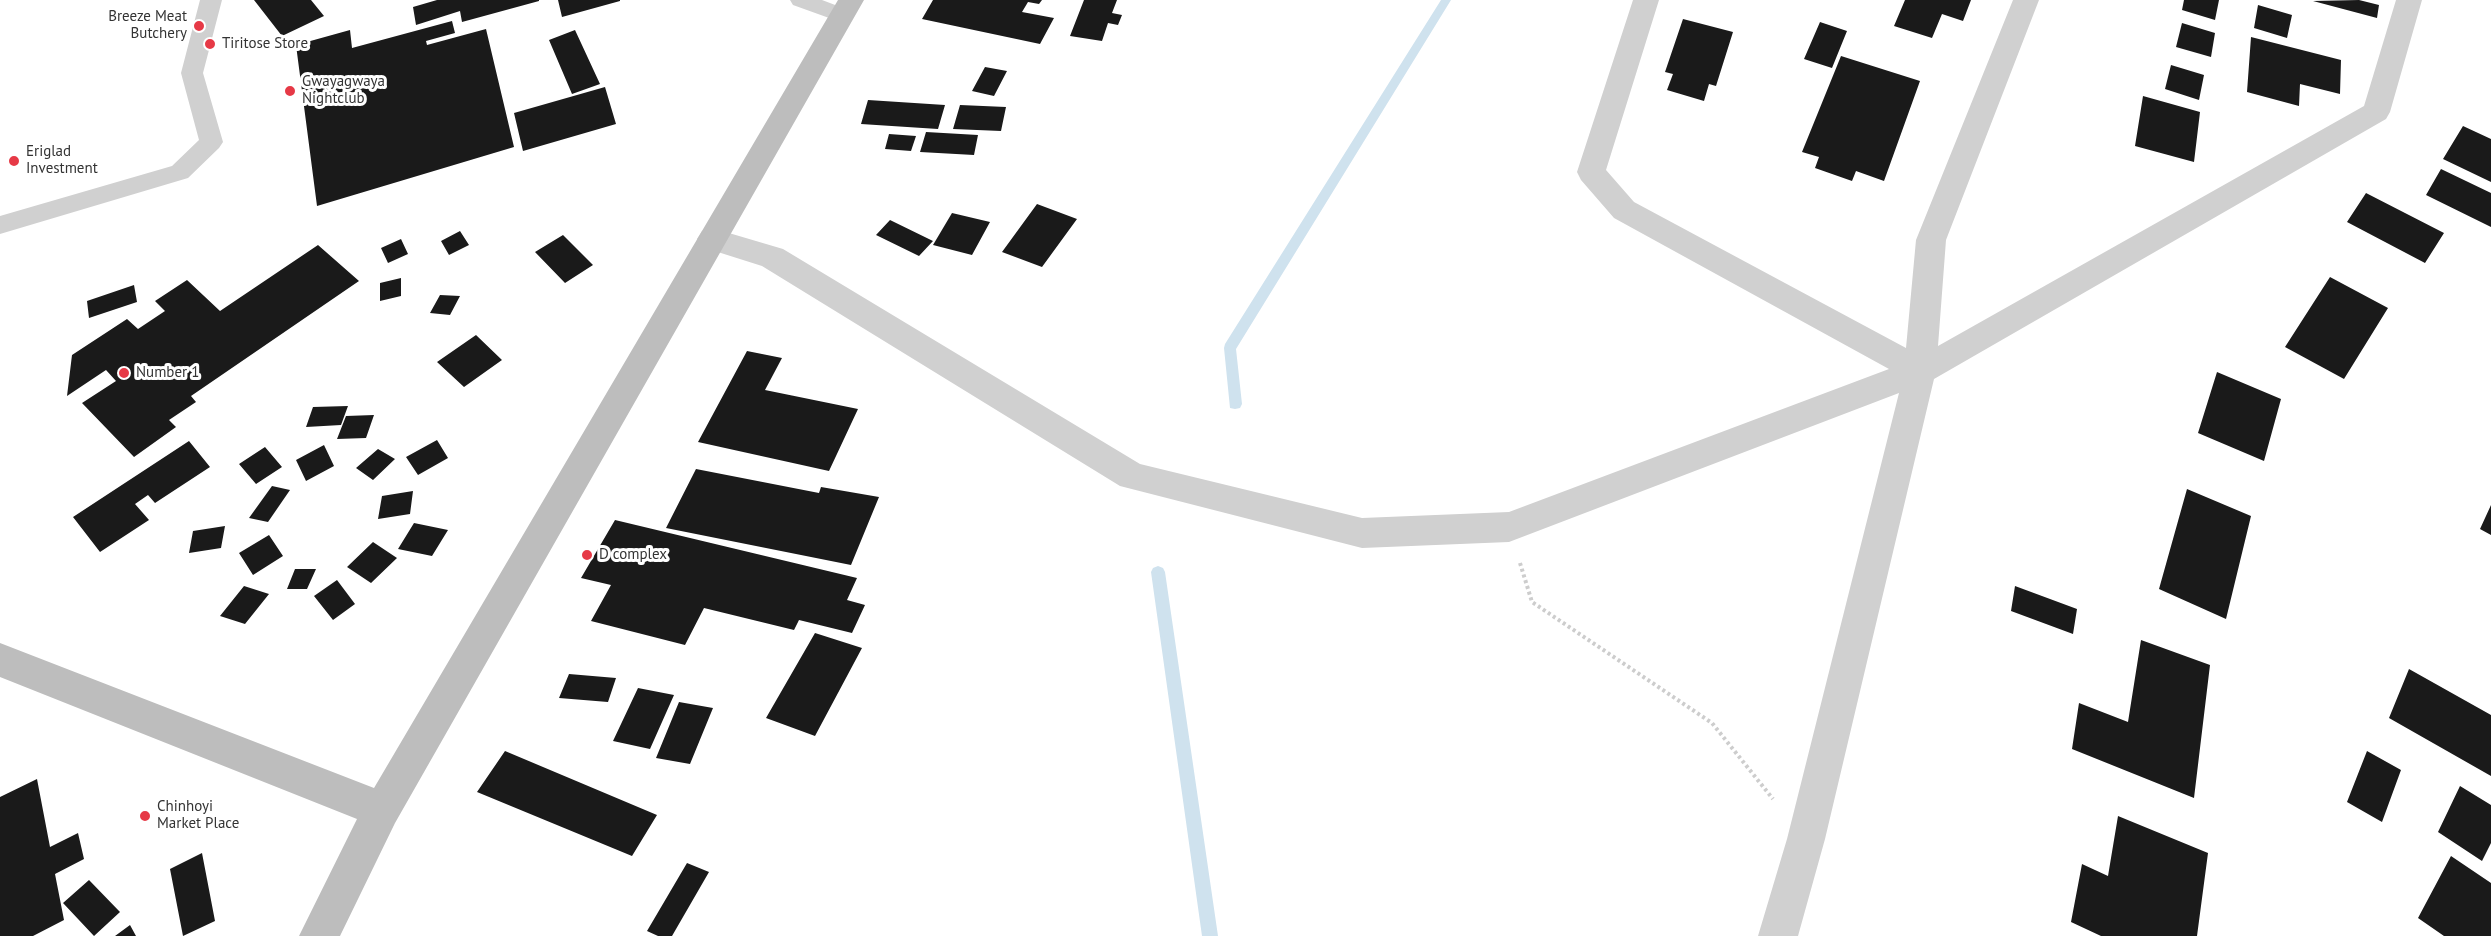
<!DOCTYPE html>
<style>
body{margin:0}
canvas{display:block;background:#fff}
</style>
<canvas width="2491" height="936"></canvas>
<script>
const context = document.querySelector('canvas').getContext('2d');
context.lineJoin = 'round';
const toPath = rows => new Path2D(rows.map(r => 'M' + r).join(''));
function fillPath(path, color) { context.fillStyle = color; context.fill(path, 'evenodd'); }
function trace(path, color, width, dash) { context.strokeStyle = color; context.lineWidth = width; context.lineCap = dash ? 'butt' : 'round'; context.setLineDash(dash || []); context.stroke(path); }
function label(font, color, halo, rows, align = 'center') {
  context.font = font + ' "PT Sans",sans-serif'; context.lineWidth = 6; context.setLineDash([]); context.textBaseline = 'middle'; context.strokeStyle = halo; context.fillStyle = color; for (const [text, x, y, turn = 0] of rows) {
    context.save(); context.translate(x, y); context.rotate((+turn || 0) * Math.PI / 180); context.textAlign = isNaN(turn) ? turn : align; if (halo) context.strokeText(text, 0, 0); context.fillText(text, 0, 0); context.restore();
  }
}
fillPath(toPath([
 [1441,0,1451,0,1236,349,1242,404,1240,408,1235,409,1230,408,1224,348,1225,344,1441,0],
 [1158,566,1163,568,1165,572,1218,936,1202,936,1151,572,1153,568,1158,566]
]), '#cfe2ee');
fillPath(toPath([
 [254,0,311,0,324,16,282,36],
 [437,0,539,0,539,1,462,22,460,11,416,25,413,7],
 [558,0,620,0,620,1,562,17],
 [933,0,1042,0,1039,4,1028,2,1022,12,1054,18,1040,44,922,19],
 [1084,0,1117,0,1112,13,1122,15,1118,25,1108,23,1102,41,1070,36],
 [1905,0,1971,0,1963,21,1942,14,1932,38,1894,26],
 [2184,0,2219,0,2215,20,2182,10],
 [2359,0,2379,5,2377,18,2313,1],
 [2258,5,2292,15,2287,38,2254,28],
 [1683,19,1733,32,1716,86,1709,84,1704,101,1667,90,1673,74,1665,72],
 [452,21,455,33,426,41,427,45,486,29,514,147,317,206,296,45,350,30,352,48],
 [1820,22,1847,31,1832,68,1804,59],
 [2182,23,2215,33,2211,57,2176,47],
 [575,30,600,84,572,94,549,40],
 [2251,37,2341,60,2340,94,2300,84,2299,106,2247,92],
 [1841,56,1920,81,1884,181,1856,171,1852,181,1815,168,1819,157,1802,152],
 [2171,65,2204,75,2199,100,2165,89],
 [985,67,1007,71,994,96,972,91],
 [605,87,616,124,523,151,514,113],
 [2143,96,2200,112,2194,162,2135,146],
 [868,100,945,105,938,129,861,124],
 [960,105,1006,107,1001,131,953,129],
 [2463,126,2491,139,2491,182,2443,159],
 [926,132,978,135,974,155,920,152],
 [889,134,916,136,911,151,885,149],
 [2441,169,2491,193,2491,227,2426,195],
 [2366,193,2444,233,2425,263,2347,222],
 [1037,204,1077,219,1042,267,1002,252],
 [952,213,990,222,972,255,933,245],
 [890,220,933,241,919,256,876,235],
 [460,231,469,245,449,255,441,241],
 [563,235,593,265,565,283,535,252],
 [401,239,408,254,388,263,381,248],
 [318,245,359,281,191,396,196,402,169,420,176,427,134,457,82,403,116,381,106,370,67,396,72,355,127,319,138,329,165,311,155,301,187,280,220,311],
 [2330,277,2388,308,2344,379,2285,347],
 [401,278,401,296,380,301,380,283],
 [134,285,137,302,89,318,87,301],
 [440,295,460,296,450,315,430,313],
 [476,335,502,360,464,387,437,362],
 [747,351,782,358,765,390,858,409,829,471,698,442],
 [2217,372,2281,399,2264,461,2198,433],
 [348,406,341,425,306,427,313,407],
 [374,415,366,438,337,439,346,416],
 [437,440,448,458,418,475,406,457],
 [189,441,210,467,155,503,148,495,135,504,149,520,100,552,73,517],
 [324,445,334,466,306,481,296,460],
 [265,447,282,467,256,484,239,464],
 [378,449,395,459,373,480,356,468],
 [696,469,819,493,821,487,879,497,851,565,666,528],
 [272,486,290,490,268,522,249,518],
 [2187,489,2251,516,2226,619,2159,589],
 [413,491,410,514,378,519,382,496],
 [2491,505,2491,535,2480,529],
 [615,520,857,578,847,600,865,605,852,633,799,620,794,630,704,608,685,645,591,621,611,585,581,578],
 [414,523,448,530,432,556,398,549],
 [225,526,221,548,189,553,193,531],
 [269,535,283,556,253,575,239,553],
 [373,542,397,558,371,583,347,567],
 [295,569,316,569,307,589,287,589],
 [337,580,355,604,333,620,314,596],
 [244,586,269,594,245,624,220,616],
 [2015,586,2077,609,2073,634,2011,611],
 [815,633,862,648,815,736,766,718],
 [2141,640,2210,665,2194,798,2072,749,2079,703,2128,722],
 [2409,669,2491,715,2491,776,2389,718],
 [569,674,616,678,608,702,559,698],
 [638,688,674,695,650,749,613,741],
 [679,702,713,708,690,764,656,758],
 [505,751,657,815,632,856,477,792],
 [2367,751,2401,770,2382,822,2347,802],
 [37,779,50,847,78,833,84,859,55,874,64,920,33,936,0,936,0,797],
 [2460,786,2491,805,2491,843,2482,861,2438,832],
 [2118,816,2208,853,2197,936,2101,936,2071,922,2082,864,2108,876],
 [202,853,215,921,183,936,170,869],
 [2451,856,2491,883,2491,936,2444,936,2418,918],
 [687,863,709,872,672,936,658,936,647,931],
 [89,880,120,912,94,936,63,903],
 [130,925,136,936,115,936]
]), '#1a1a1a');
trace(toPath([
 [1520,563,1532,602,1712,723,1773,799]
]), '#cdcdcd', 4, [3, 3]);
fillPath(toPath([
 [200,0,222,0,203,73,223,142,219,148,188,178,0,234,0,216,172,166,199,140,181,73,200,0],
 [790,0,822,0,851,11,854,16,851,21,843,23,793,5,790,0]
]), '#d0d0d0');
fillPath(toPath([
 [1633,0,1659,0,1606,170,1634,202,1906,348,1916,240,2013,0,2039,0,1946,240,1938,346,2364,106,2396,0,2422,0,2390,112,2386,119,1934,379,1825,839,1798,936,1758,936,1787,839,1899,393,1509,542,1362,548,1120,486,762,266,702,247,697,239,702,231,712,228,783,249,1140,464,1362,518,1509,512,1889,369,1614,218,1581,180,1577,172,1633,0]
]), '#d0d0d0');
fillPath(toPath([
 [838,0,864,0,395,823,340,936,299,936,357,819,0,677,0,643,374,788,838,0]
]), '#bdbdbd');
for (const [x, y, r, color] of [
 [199,26,6,"#e63946"],
 [210,44,6,"#e63946"],
 [290,91,6,"#e63946"],
 [14,161,6,"#e63946"],
 [124,373,6,"#e63946"],
 [587,555,6,"#e63946"],
 [145,816,6,"#e63946"]
]) { const dot = new Path2D(); dot.arc(x, y, r, 0, 2 * Math.PI); context.fillStyle = color; context.fill(dot); trace(dot, '#fff', 2); }
label('15px', '#333', '#fff', [
 ["Breeze Meat",187,17,"right"],
 ["Butchery",187,34,"right"],
 ["Tiritose Store",222,44],
 ["Gwayagwaya",302,82],
 ["Nightclub",302,99],
 ["Eriglad",26,152],
 ["Investment",26,169],
 ["Number 1",136,373],
 ["D complex",599,555],
 ["Chinhoyi",157,807],
 ["Market Place",157,824]
], 'left');
</script>
